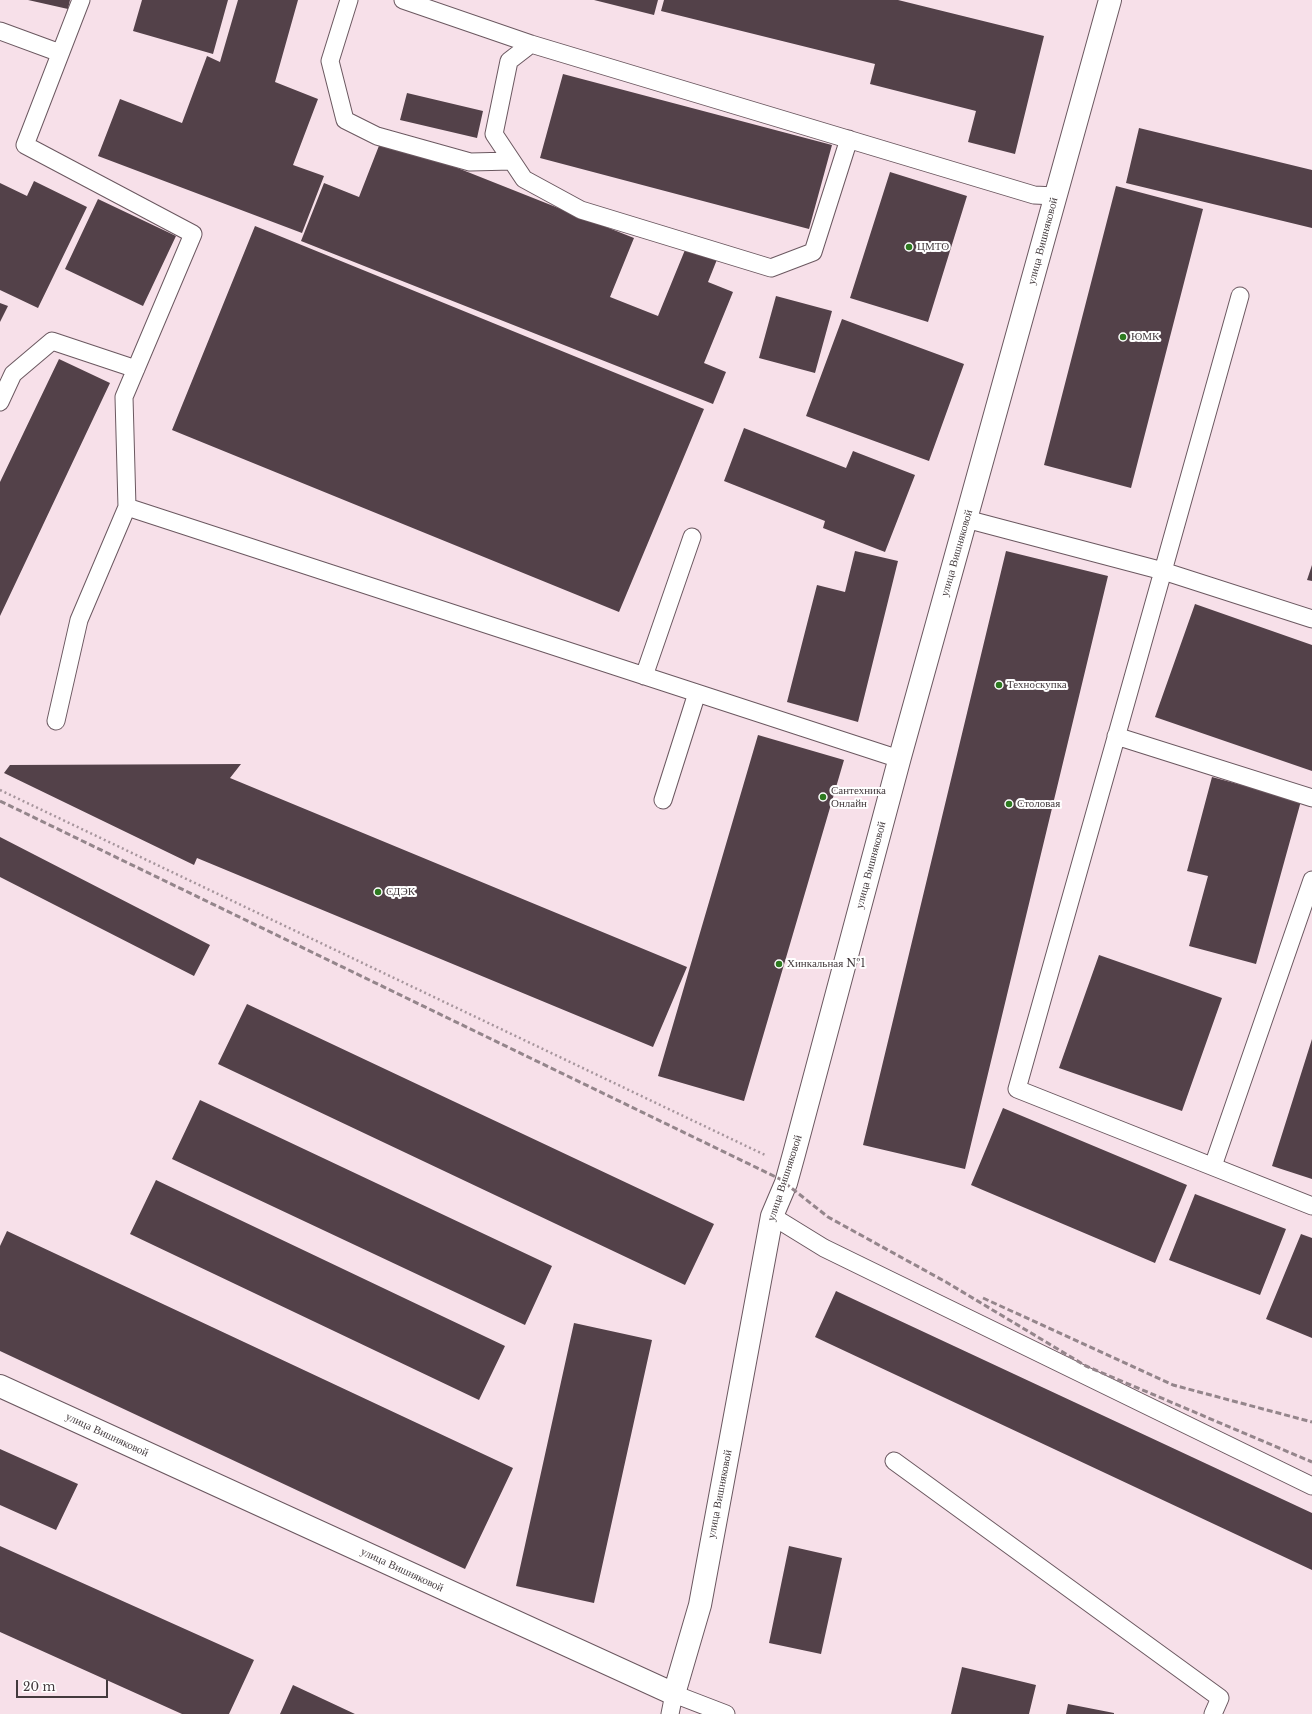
<!DOCTYPE html>
<meta charset="utf-8">
<style>
body{margin:0}
#map{position:relative;width:1312px;height:1714px;overflow:hidden;background:#f7e0e9;font-family:"Libre Baskerville",serif}
canvas{display:block}
.scale{position:absolute;left:16px;top:1680px;width:92px;height:18px;box-sizing:border-box;border:2px solid #433a3d;border-top:0;padding-left:5px;font-size:12px;line-height:14px;white-space:nowrap;color:#433a3d;-webkit-text-stroke:3px #fff;paint-order:stroke}
</style>
<div id="map">
<canvas width="1312" height="1714"></canvas>
<div class="scale">20 m</div>
</div>
<script>
const context = document.querySelector('canvas').getContext('2d');
context.lineJoin = 'round';
function fillPath(path, color) { context.fillStyle = color; context.fill(path, 'evenodd'); }
const toPath = rows => new Path2D(rows.map(r => 'M' + r).join(''));
function trace(path, color, width, dash) { context.strokeStyle = color; context.lineWidth = width; context.lineCap = dash ? 'butt' : 'round'; context.setLineDash(dash || []); context.stroke(path); }
function label(font, color, halo, rows, align = 'center') {
  context.font = font + ' "Libre Baskerville",serif'; context.lineWidth = 4; context.setLineDash([]); context.textBaseline = 'middle'; context.strokeStyle = halo; context.fillStyle = color; for (const [text, x, y, turn = 0] of rows) {
    context.save(); context.translate(x, y); context.rotate((+turn || 0) * Math.PI / 180); context.textAlign = isNaN(turn) ? turn : align; if (halo) context.strokeText(text, 0, 0); context.fillText(text, 0, 0); context.restore();
  }
}
fillPath(toPath([
 [28,0,70,0,68,9],
 [142,0,228,0,213,54,133,31],
 [238,0,298,0,275,82,318,99,293,165,324,176,302,233,98,156,120,99,182,123,207,56,220,62],
 [594,0,658,0,654,15],
 [664,0,898,0,1044,36,1015,154,968,142,976,111,870,84,875,64,661,11],
 [563,74,832,145,809,229,540,158],
 [407,93,483,111,477,138,400,120],
 [1139,128,1312,170,1312,228,1126,183],
 [382,138,634,238,610,297,658,316,687,245,718,257,708,282,733,292,704,363,726,372,713,404,301,241,324,183,359,197],
 [890,172,967,196,928,322,850,298],
 [34,181,87,207,38,308,0,290,0,183,27,196],
 [1116,186,1203,209,1131,488,1044,465],
 [98,199,176,236,143,306,65,269],
 [255,226,704,409,619,612,172,430],
 [776,296,832,311,815,373,759,358],
 [0,303,8,306,0,322],
 [842,319,964,364,929,461,806,416],
 [59,359,110,383,0,616,0,482],
 [744,428,846,468,853,451,915,475,885,552,823,528,825,521,724,481],
 [855,551,898,561,858,722,787,702,817,585,845,592],
 [1006,551,1108,576,965,1169,863,1145],
 [1312,565,1312,581,1307,580],
 [1195,604,1312,645,1312,771,1155,717],
 [758,735,844,760,744,1101,658,1076],
 [241,764,230,778,687,967,653,1047,197,858,194,865,4,773,10,765],
 [1212,777,1301,801,1256,964,1189,946,1208,876,1187,871],
 [0,837,210,945,194,976,0,877],
 [1099,955,1222,998,1182,1111,1059,1068],
 [247,1004,714,1224,685,1285,218,1064],
 [1312,1039,1312,1179,1272,1166],
 [200,1100,552,1266,525,1325,172,1159],
 [1003,1108,1187,1185,1155,1263,971,1185],
 [156,1180,505,1346,479,1400,130,1234],
 [1195,1194,1286,1229,1260,1295,1169,1260],
 [7,1231,513,1468,465,1569,0,1351,0,1246],
 [1301,1234,1312,1238,1312,1338,1266,1319],
 [836,1291,1312,1513,1312,1570,815,1337],
 [574,1323,652,1340,594,1603,516,1586],
 [0,1449,78,1484,56,1530,0,1505],
 [0,1546,254,1660,229,1714,182,1714,0,1632],
 [789,1546,842,1558,821,1654,769,1643],
 [962,1667,1036,1685,1029,1714,951,1714],
 [293,1685,355,1714,280,1714],
 [1068,1704,1114,1713,1114,1714,1066,1714]
]), '#534149');
const service = toPath([
 [349,0,330,61,345,120,377,136,470,162,512,161],
 [403,0,531,44,1034,195,1055,196],
 [0,31,60,53],
 [531,44,509,61,494,134,524,179,581,210,771,268,813,252,849,139],
 [0,402,13,374,52,341,136,369],
 [127,507,890,756,900,757],
 [966,519,1163,571,1240,296],
 [1312,619,1163,571,1017,1089,1312,1206],
 [644,676,692,537],
 [56,721,79,620,127,507,124,397,193,234,25,145,81,0],
 [1116,736,1312,798],
 [663,800,697,693],
 [1213,1166,1312,880],
 [772,1216,824,1248,1312,1486],
 [894,1461,1220,1698,1213,1714],
 [670,1714,674,1694,726,1714]
]);
const minor = toPath([
 [0,1386,674,1694,700,1605,772,1216,786,1183,794,1154,900,757,1110,0]
]);
trace(service, '#6b5860', 19);
trace(minor, '#6b5860', 24);
trace(toPath([
 [0,790,765,1155]
]), '#a6959c', 2.5, [2, 3]);
trace(service, '#fff', 17);
trace(minor, '#fff', 22);
trace(toPath([
 [0,801,780,1179,828,1217,946,1282,1086,1366,1312,1462],
 [983,1298,1173,1385,1312,1422]
]), '#94858b', 3, [6, 3]);
for (const [x, y, r, color] of [
 [909,247,4,"#2d7920"],
 [1123,337,4,"#2d7920"],
 [999,685,4,"#2d7920"],
 [823,797,4,"#2d7920"],
 [1009,804,4,"#2d7920"],
 [378,892,4,"#2d7920"],
 [779,964,4,"#2d7920"]
]) { const dot = new Path2D(); dot.arc(x, y, r, 0, 2 * Math.PI); context.fillStyle = color; context.fill(dot); trace(dot, '#fff', 1.5); }
label('11px', '#433a3d', '#fff', [
 ["улица Вишняковой",1043,241,-75],
 ["улица Вишняковой",957,553,-74],
 ["улица Вишняковой",871,865,-75],
 ["улица Вишняковой",785,1178,-72],
 ["улица Вишняковой",107,1435,25],
 ["улица Вишняковой",720,1494,-79],
 ["улица Вишняковой",402,1570,25]
]);
label('11px', '#433a3d', '#fff', [
 ["ЦМТО",917,247],
 ["ЮМК",1131,337],
 ["Техноскупка",1007,685],
 ["Сантехника",831,791],
 ["Онлайн",831,804],
 ["Столовая",1017,804],
 ["СДЭК",386,892],
 ["Хинкальная №1",787,964]
], 'left');
</script>
